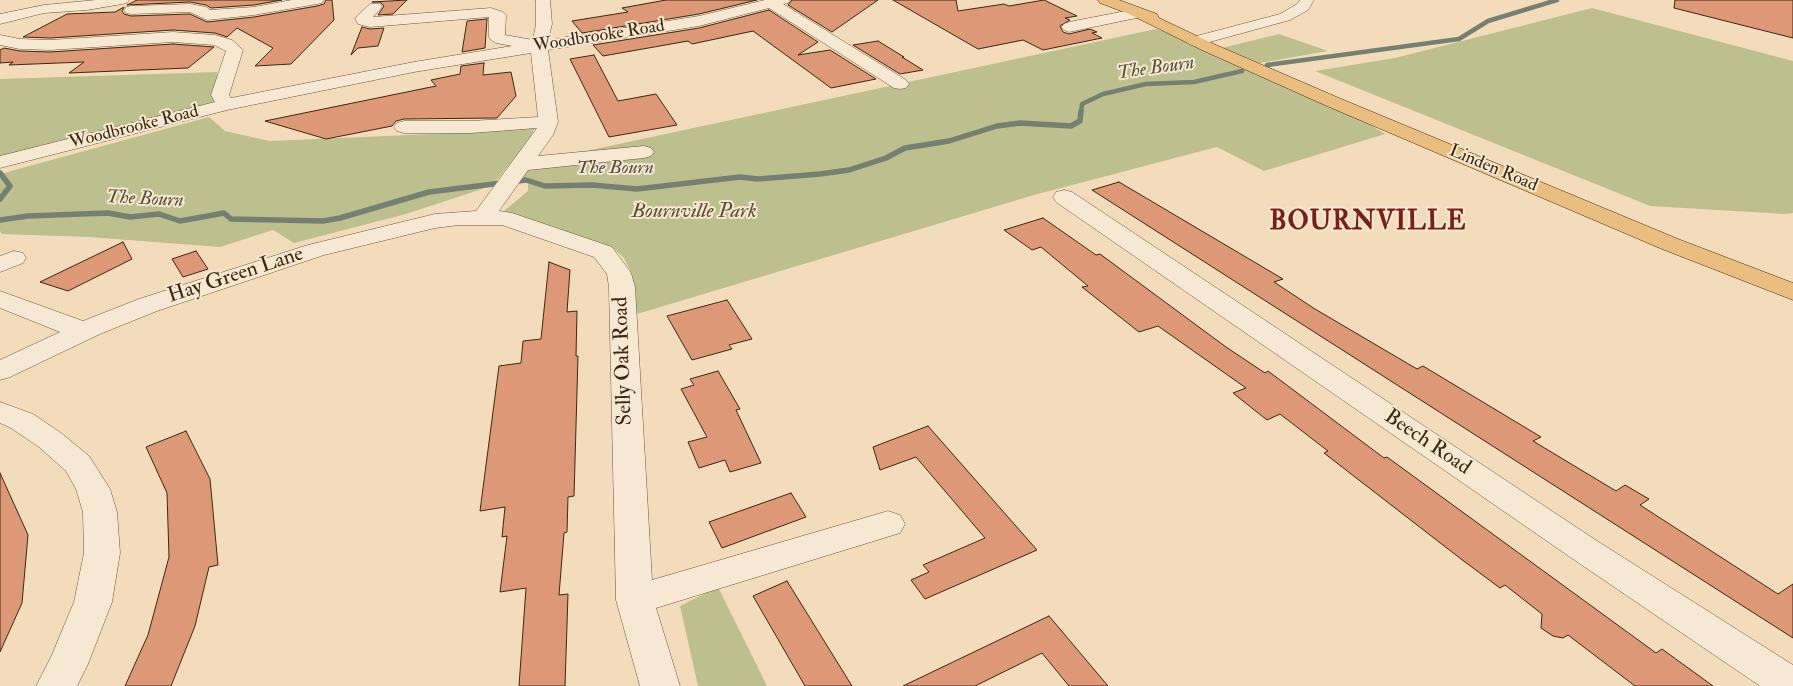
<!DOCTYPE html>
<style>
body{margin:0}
canvas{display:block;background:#f3dcbb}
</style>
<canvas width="1793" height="686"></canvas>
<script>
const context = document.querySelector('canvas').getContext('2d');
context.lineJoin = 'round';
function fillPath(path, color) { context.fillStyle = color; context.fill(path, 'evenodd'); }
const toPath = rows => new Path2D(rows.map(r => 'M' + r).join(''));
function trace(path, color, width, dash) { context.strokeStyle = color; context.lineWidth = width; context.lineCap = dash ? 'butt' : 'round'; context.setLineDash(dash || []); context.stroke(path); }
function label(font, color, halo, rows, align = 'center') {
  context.font = font + ' "IM FELL Double Pica",serif'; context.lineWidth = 4; context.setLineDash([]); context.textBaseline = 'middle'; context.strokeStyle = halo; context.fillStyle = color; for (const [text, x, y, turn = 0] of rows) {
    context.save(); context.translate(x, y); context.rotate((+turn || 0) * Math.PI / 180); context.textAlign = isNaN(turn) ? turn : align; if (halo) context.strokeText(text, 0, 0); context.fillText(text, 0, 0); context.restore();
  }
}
fillPath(toPath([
 [1592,8,1793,61,1793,213,1785,214,1650,206,1315,71,1395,58],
 [1156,29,1195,41,1333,102,1385,134,1264,171,1217,147,1034,195,637,314,634,289,630,270,624,258,612,247,504,211,528,191,528,183,516,179,535,165,572,154],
 [1279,34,1328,51,1260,63,1222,48],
 [217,72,220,95,213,104,0,158,0,79],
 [209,117,225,131,270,141,479,132,535,126,531,138,496,181,482,189,406,214,294,243,273,230,220,247,89,237,2,234,0,231,0,174],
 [718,587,767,686,698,686,680,606]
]), '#bdc08e');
trace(toPath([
 [1267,65,1459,39,1488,21,1557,0],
 [1081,113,1082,104,1103,94,1146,84,1194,82,1242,71]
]), '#758072', 4.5);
trace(toPath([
 [0,173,10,186,0,199],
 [0,220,28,216,108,213,130,217,159,214,180,221,224,213,231,219,323,221,340,218,429,192,526,180,545,186,592,185,637,189,740,177,758,179,820,174,849,170,886,158,905,148,949,141,997,126,1020,123,1071,126,1080,121,1081,111]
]), '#758072', 5.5);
const building = toPath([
 [137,0,282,0,254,5,211,8,206,5,190,2,127,5,137,0],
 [326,0,332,0,334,20,291,64,255,66,273,48,237,28,227,37,215,33,173,30,50,38,23,37,67,14,115,12,124,7,122,11,124,14,131,16,190,14,207,22,254,17,317,6,324,4,326,0],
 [407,0,393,14,378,15,384,6,380,2,372,2,407,0],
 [666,0,757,0,699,14,582,33,572,21,628,12,622,8,666,0],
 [792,0,878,0,832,32,788,5,792,0],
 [893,0,956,0,958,11,1004,4,1009,6,1044,0,1077,16,1065,18,1070,20,1060,26,1063,32,1069,34,1090,29,1097,32,1092,33,1102,38,1043,50,1023,40,978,49,893,0],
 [1675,0,1793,0,1793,38,1674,8,1675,0],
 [769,10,818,42,798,55,830,50,876,79,831,88,753,31,692,44,688,41,603,56,593,45,699,28,769,10],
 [487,19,485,48,462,52,467,21,487,19],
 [362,27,370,29,384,28,378,46,358,48,351,55,362,27],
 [878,41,904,57,902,57,923,70,900,74,853,45,878,41],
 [173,44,214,47,188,68,69,73,84,62,9,65,13,62,0,63,0,50,4,48,20,51,50,52,173,44],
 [594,55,618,101,656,94,677,125,609,137,570,59,594,55],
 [484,63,483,75,511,72,516,96,497,118,404,119,396,121,392,126,326,139,265,121,436,86,431,80,460,74,461,66,484,63],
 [1119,182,1283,279,1274,282,1315,309,1417,369,1423,366,1541,437,1533,441,1616,491,1625,485,1649,499,1640,505,1778,594,1793,584,1793,638,1092,190,1119,182],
 [1043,218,1096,255,1100,254,1226,347,1265,373,1268,371,1384,458,1387,457,1656,653,1662,649,1713,686,1635,686,1568,635,1563,638,1553,636,1541,628,1542,614,1505,585,1500,588,1461,559,1324,453,1328,451,1280,414,1267,420,1233,393,1246,388,1158,326,1139,332,1082,287,1088,286,1041,247,1032,250,1004,230,1043,218],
 [123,242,132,259,68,291,40,282,123,242],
 [196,251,208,269,183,277,172,259,196,251],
 [549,262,570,270,567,312,577,311,576,356,578,356,574,496,568,497,567,532,564,533,559,595,568,594,565,686,519,686,526,588,500,592,507,536,502,537,505,507,480,511,499,366,521,363,523,341,541,339,549,262],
 [727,300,752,339,729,345,732,349,692,360,667,316,727,300],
 [718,371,740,409,736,410,761,463,730,472,725,460,699,468,688,442,707,437,681,389,694,385,690,379,718,371],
 [928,426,1037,550,925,599,911,580,929,572,923,565,985,538,916,457,880,470,873,447,928,426],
 [186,431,210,479,218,565,209,567,195,626,171,686,125,686,148,635,169,557,167,493,146,447,186,431],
 [0,473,28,535,22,603,0,652,0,473],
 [791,493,806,517,722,548,709,522,791,493],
 [787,581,852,686,805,686,753,596,787,581],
 [1049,616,1108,686,1069,686,1042,653,975,686,903,686,1049,616]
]);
fillPath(building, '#dd9878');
trace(building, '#3c280f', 1);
const minor = toPath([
 [96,0,129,0,127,3,122,4,87,10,44,13,0,24,0,14,44,5,96,0],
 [292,0,324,0,322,3,317,4,254,15,207,20,190,12,131,14,126,13,124,10,126,7,131,6,190,4,206,7,210,10,254,7,292,0],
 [536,0,550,0,552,24,548,40,699,16,765,0,790,0,788,3,783,4,906,80,909,84,906,88,900,89,894,88,769,8,699,26,548,50,558,122,553,135,538,156,644,146,651,148,654,152,651,156,644,158,528,170,499,211,512,213,612,247,631,273,635,287,652,580,888,511,900,515,905,524,900,533,656,608,680,686,640,686,616,600,609,287,607,274,594,257,502,225,459,225,435,228,324,255,157,311,100,334,10,377,0,380,0,360,60,332,0,308,0,291,83,321,139,299,308,245,435,214,476,211,537,128,471,133,404,133,397,131,394,127,397,123,404,121,471,121,538,117,531,53,414,72,227,110,0,168,0,156,215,102,211,95,226,51,214,45,173,42,50,50,20,49,0,45,0,35,20,39,50,40,173,32,215,35,232,40,243,50,229,95,231,98,414,62,512,46,496,43,491,40,489,37,489,17,370,27,358,24,355,18,370,4,380,4,382,7,373,17,491,8,503,12,506,15,505,35,533,40,536,24,536,0],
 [1300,0,1314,0,1308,10,1290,20,1195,46,1189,44,1187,41,1189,38,1280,14,1297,4,1300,0],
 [1136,9,1141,11,1144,14,1141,17,1069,32,1064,30,1061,27,1064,24,1069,22,1136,9],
 [1064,190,1072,192,1594,539,1793,665,1793,686,1760,686,1570,557,1056,202,1053,197,1056,192,1064,190],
 [14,251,23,253,26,258,23,263,0,272,0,256,14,251],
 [0,402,33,414,61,433,89,456,110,489,117,512,120,553,112,602,88,664,77,686,36,686,51,657,74,602,84,553,83,512,76,489,66,471,39,447,11,428,0,423,0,402]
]);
const highway = toPath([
 [1098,0,1119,0,1157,14,1159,18,1216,45,1339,98,1678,239,1793,283,1793,300,1662,249,1327,106,1204,51,1129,14,1100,3,1098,0]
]);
trace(minor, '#6a553a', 1);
trace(highway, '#3c280f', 1);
fillPath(minor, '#f7e8d3');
fillPath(highway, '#eabe7e');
label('18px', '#3c280f', '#f7e8d3', [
 ["Woodbrooke Road",599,37,-9],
 ["Woodbrooke Road",134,128,-14],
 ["Linden Road",1493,169,23]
]);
label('italic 19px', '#544d38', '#f7e8d3', [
 ["The Bourn",1156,69,-8],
 ["The Bourn",615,169],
 ["The Bourn",145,200,3]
]);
label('italic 21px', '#5c4e2f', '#f7e8d3', [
 ["Bournville Park",694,212]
]);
label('21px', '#3c280f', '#f7e8d3', [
 ["Hay Green Lane",236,276,-18],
 ["Selly Oak Road",624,361,-92],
 ["Beech Road",1427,443,34]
]);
context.letterSpacing = '1px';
label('bold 26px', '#7a1f14', '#f7e8d3', [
 ["BOURNVILLE",1368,223]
]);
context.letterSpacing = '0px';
</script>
